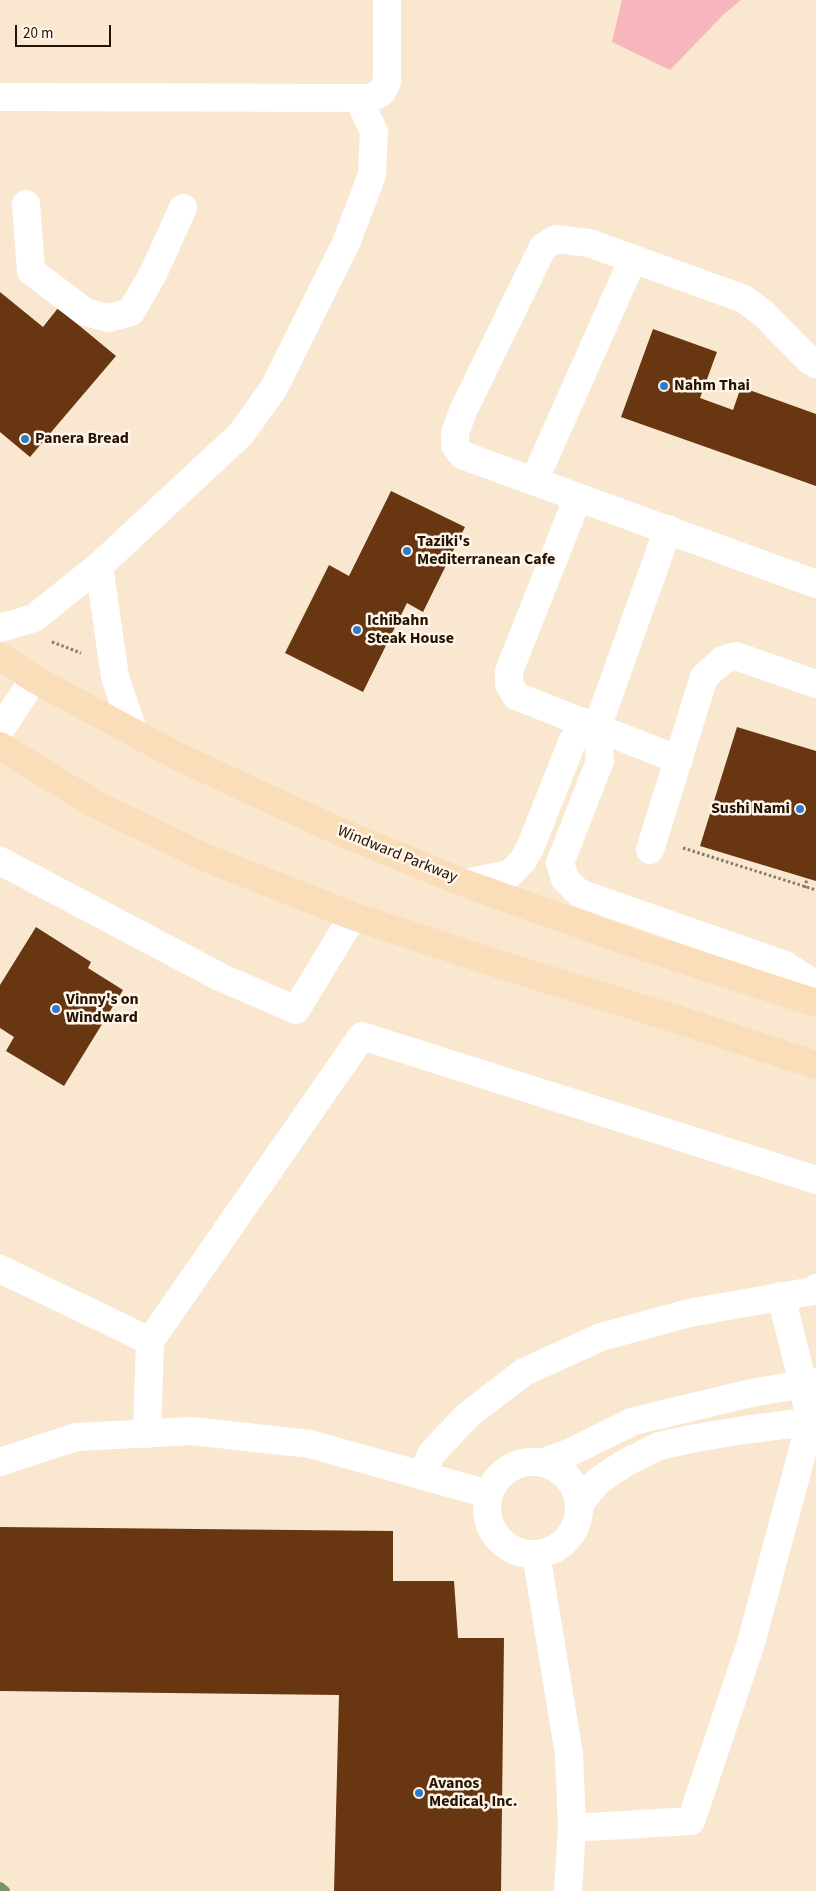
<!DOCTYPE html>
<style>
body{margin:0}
#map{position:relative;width:816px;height:1891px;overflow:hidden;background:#f9e7d0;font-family:"Source Sans 3",sans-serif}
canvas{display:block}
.scale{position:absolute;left:15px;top:25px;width:96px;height:22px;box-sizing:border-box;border:2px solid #231300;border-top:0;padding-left:6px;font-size:15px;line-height:18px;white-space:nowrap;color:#231300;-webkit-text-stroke:4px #fff5ea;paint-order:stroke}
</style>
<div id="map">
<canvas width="816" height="1891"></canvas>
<div class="scale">20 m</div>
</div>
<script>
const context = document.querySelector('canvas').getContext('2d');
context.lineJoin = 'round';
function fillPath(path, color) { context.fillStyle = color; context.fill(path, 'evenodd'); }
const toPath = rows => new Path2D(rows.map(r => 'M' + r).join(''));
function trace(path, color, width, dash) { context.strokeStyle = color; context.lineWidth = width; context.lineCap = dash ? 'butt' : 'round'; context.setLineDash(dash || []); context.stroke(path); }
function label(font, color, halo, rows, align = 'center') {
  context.font = font + ' "Source Sans 3",sans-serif'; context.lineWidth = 5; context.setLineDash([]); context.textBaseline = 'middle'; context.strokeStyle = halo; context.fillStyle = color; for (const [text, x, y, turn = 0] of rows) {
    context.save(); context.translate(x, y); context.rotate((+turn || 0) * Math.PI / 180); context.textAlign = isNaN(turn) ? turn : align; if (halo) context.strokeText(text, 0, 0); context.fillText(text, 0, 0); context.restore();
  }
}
fillPath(toPath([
 [622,0,741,0,724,14,670,70,612,42]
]), '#f6b6bc');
trace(toPath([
 [0,1887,5,1891]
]), '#779760', 10);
fillPath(toPath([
 [0,292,43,327,58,308,116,356,30,457,0,432],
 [653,329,717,352,700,398,733,410,741,387,816,414,816,486,621,417],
 [391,491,465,527,423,612,407,603,363,692,285,653,329,565,349,576],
 [737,727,816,751,816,881,700,846],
 [36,927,91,962,88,968,123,990,64,1086,6,1051,14,1037,0,1028,0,985],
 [0,1527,393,1531,393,1581,454,1581,458,1638,504,1638,501,1891,334,1891,339,1695,0,1691]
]), '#683611');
trace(toPath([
 [52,642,81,653],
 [683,848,816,890],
 [805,888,807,878]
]), '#8a7964', 3, [2.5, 2.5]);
trace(toPath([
 [0,97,371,98,382,92,387,82,387,0],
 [26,204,31,271,85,312,109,318,131,312,153,274,183,208],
 [816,364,809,360,764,314,744,299,589,243,556,239,543,247,463,411,455,433,455,445,462,455,816,584],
 [534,481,633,259],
 [578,497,509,671,509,684,516,696,679,760],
 [668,529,597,728,600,761,560,863,565,879,579,893,785,965,816,985],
 [99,566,115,677,134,733],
 [0,628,34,618,99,566,241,434,274,388,346,243,372,175,374,132,359,99],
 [0,730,34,679],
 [650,850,704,677,723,660,736,656,816,684],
 [0,861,220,977,296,1010,353,916],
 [464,883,510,874,524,859,530,848,573,740,597,728],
 [0,1269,150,1341],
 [147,1434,150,1341,362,1036,816,1180],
 [0,1462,76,1437,192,1431,310,1444,488,1494],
 '487 1508a46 46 0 1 1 92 0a46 46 0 1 1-92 0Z',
 [541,1463,569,1453,634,1421,751,1393,816,1382],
 [421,1475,432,1453,468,1415,524,1372,601,1337,689,1313,813,1291,816,1288],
 [579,1504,598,1481,625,1463,659,1446,696,1438,744,1430,816,1421],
 [536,1554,569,1754,572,1828,568,1891],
 [572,1828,691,1821,751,1643,810,1423,803,1384,781,1296]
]), '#fff', 28);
trace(toPath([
 [0,656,34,679,177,756,338,831,464,883,629,942,816,1003],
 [0,746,93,803,206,858,353,916,501,965,676,1019,816,1065]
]), '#fadeb9', 28);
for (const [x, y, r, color] of [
 [664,386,5,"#307aca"],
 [25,439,5,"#307aca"],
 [407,551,5,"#307aca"],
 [357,630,5,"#307aca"],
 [800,809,5,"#307aca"],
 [56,1009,5,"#307aca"],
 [419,1793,5,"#307aca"]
]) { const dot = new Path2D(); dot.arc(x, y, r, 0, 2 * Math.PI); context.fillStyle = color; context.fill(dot); trace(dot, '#fff5ea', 2); }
label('bold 16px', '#231300', '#fff5ea', [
 ["Nahm Thai",674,386],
 ["Panera Bread",35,439],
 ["Taziki's",417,542],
 ["Mediterranean Cafe",417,560],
 ["Ichibahn",367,621],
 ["Steak House",367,639],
 ["Sushi Nami",790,809,"right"],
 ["Vinny's on",66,1000],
 ["Windward",66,1018],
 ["Avanos",429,1784],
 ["Medical, Inc.",429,1802]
], 'left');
label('16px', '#231300', '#fff5ea', [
 ["Windward Parkway",397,855,22]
]);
</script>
